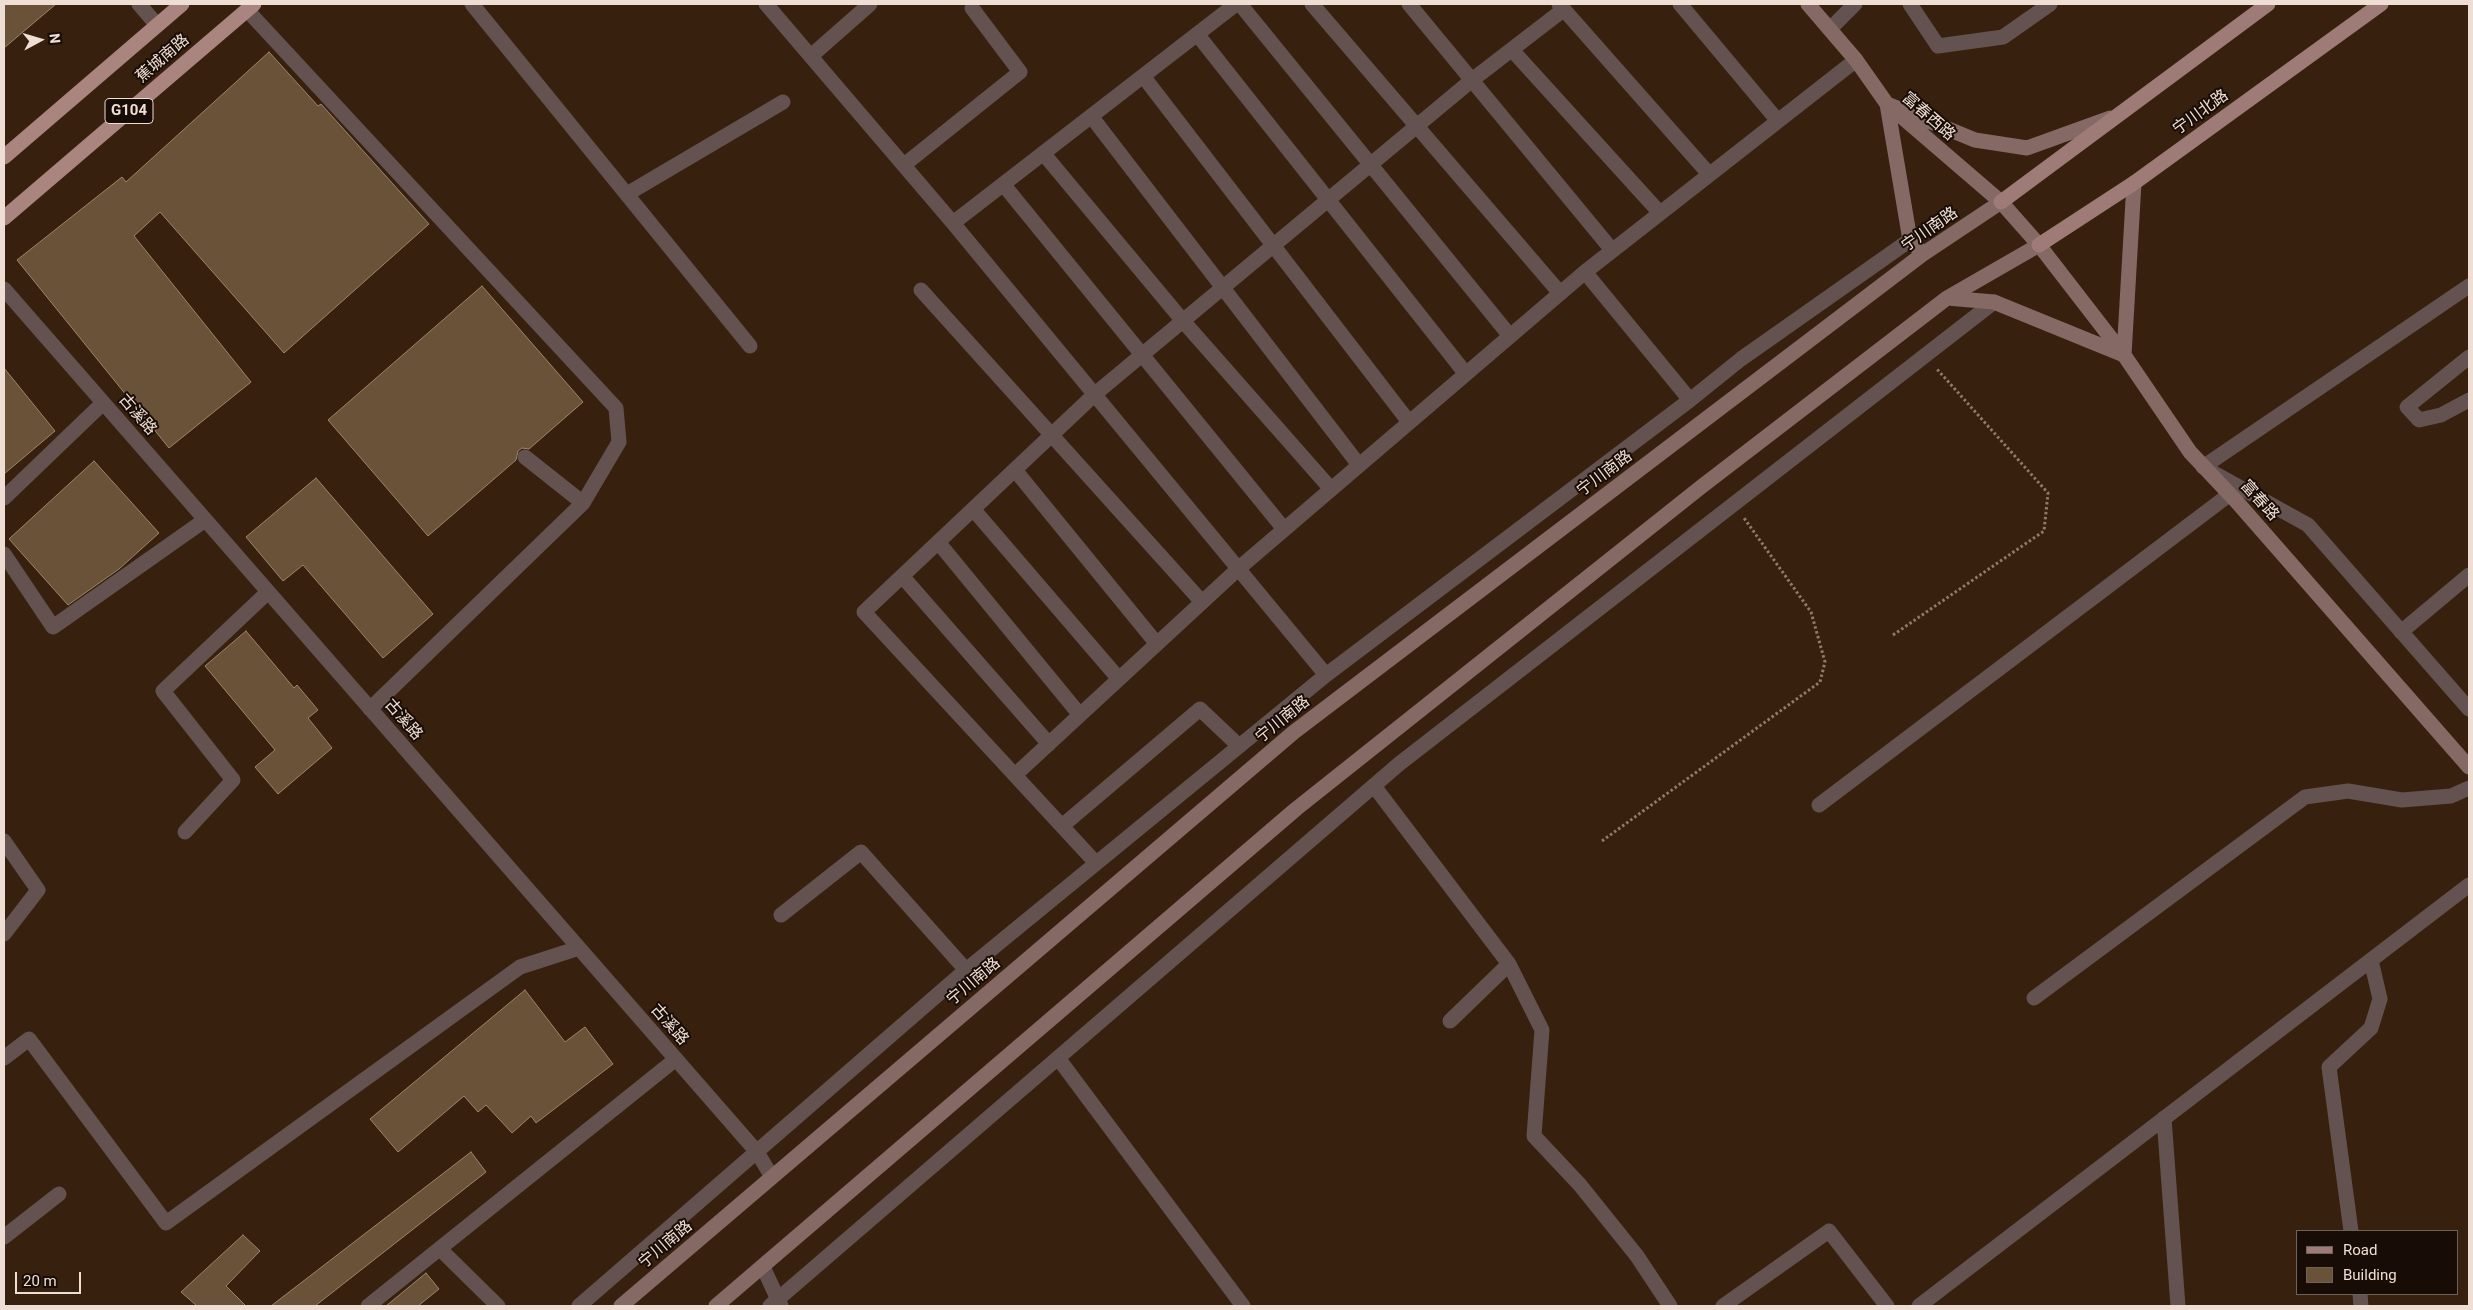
<!DOCTYPE html>
<meta charset="utf-8">
<style>
body{margin:0}
#map{position:relative;width:2473px;height:1310px;overflow:hidden;background:#38200f;font-family:Roboto,sans-serif}
canvas{display:block}
.frame{position:absolute;inset:0;border:5px solid #efded4;pointer-events:none}
.legend{position:absolute;left:2296px;top:1230px;width:162px;height:65px;box-sizing:border-box;background:#180d06;border:1px solid #6e6158;margin:0;padding:6px 9px;list-style:none;font-size:15px;color:#efded4}
.legend li{display:flex;align-items:center;gap:10px;height:25px}
.legend b{width:25px;border:1px solid #6e6158}
.north{position:absolute;left:15px;top:15px;width:50px;height:50px;-webkit-text-stroke:4px #180d06;paint-order:stroke;rotate:84deg;font-size:14px;font-weight:700;line-height:20px;text-align:center;color:#efded4}
.north::after{content:'';display:block;margin:auto;width:18px;height:22px;background:#efded4;clip-path:polygon(50% 0,100% 100%,50% 72%,0 100%)}
.scale{position:absolute;left:15px;top:1272px;width:66px;height:22px;box-sizing:border-box;border:2px solid #efded4;border-top:0;padding-left:6px;font-size:15px;line-height:18px;white-space:nowrap;color:#efded4;-webkit-text-stroke:4px #180d06;paint-order:stroke}
</style>
<div id="map">
<canvas width="2473" height="1310"></canvas>
<div class="frame"></div>
<ul class="legend">
<li><b style="height:6px;background:#9e7b76"></b>Road</li>
<li><b style="height:14px;background:#695237"></b>Building</li>
</ul>
<div class="north">N</div>
<div class="scale">20 m</div>
</div>
<script>
const context = document.querySelector('canvas').getContext('2d');
context.lineJoin = 'round';
function fillPath(path, color) { context.fillStyle = color; context.fill(path, 'evenodd'); }
const toPath = rows => new Path2D(rows.map(r => 'M' + r).join(''));
function trace(path, color, width, dash) { context.strokeStyle = color; context.lineWidth = width; context.lineCap = dash ? 'butt' : 'round'; context.setLineDash(dash || []); context.stroke(path); }
function label(font, color, halo, rows, align = 'center') {
  context.font = font + ' Roboto,"Noto Sans SC",sans-serif'; context.lineWidth = 4; context.setLineDash([]); context.textBaseline = 'middle'; context.strokeStyle = halo; context.fillStyle = color; for (const [text, x, y, turn = 0] of rows) {
    context.save(); context.translate(x, y); context.rotate((+turn || 0) * Math.PI / 180); context.textAlign = isNaN(turn) ? turn : align; if (halo) context.strokeText(text, 0, 0); context.fillText(text, 0, 0); context.restore();
  }
}
const building = toPath([
 [4,4,56,4,4,48,4,4],
 [269,52,318,106,321,104,429,224,284,353,160,212,134,236,251,382,169,448,17,260,122,177,126,182,269,52],
 [482,286,583,402,529,449,522,448,518,451,516,460,428,536,328,420,482,286],
 [4,368,55,431,4,474,4,368],
 [94,461,159,533,119,569,68,605,9,539,94,461],
 [316,478,433,614,383,658,303,565,283,581,246,537,316,478],
 [246,631,294,688,297,685,318,710,308,718,332,748,278,794,255,767,275,750,205,666,246,631],
 [525,990,565,1042,585,1027,613,1064,536,1123,531,1116,512,1133,486,1105,478,1112,464,1096,398,1152,370,1119,525,990],
 [471,1152,486,1172,315,1306,271,1306,471,1152],
 [243,1235,260,1251,226,1286,246,1306,197,1306,181,1292,243,1235],
 [426,1273,439,1289,418,1306,386,1306,426,1273]
]);
fillPath(building, '#695237');
trace(building, '#9c856b', 1);
trace(toPath([
 [1893,635,2044,531,2048,493,1936,368],
 [1602,841,1820,682,1825,662,1811,612,1744,518]
]), '#8f7a6d', 3, [2.5, 2.5]);
trace(toPath([
 [139,4,157,25],
 [472,4,750,346],
 [766,4,953,223,1326,675],
 [1240,4,1510,336],
 [1312,4,1560,293],
 [1409,4,1612,250],
 [1559,4,1709,174],
 [1680,4,1778,121],
 [1910,4,1938,46,2003,37,2050,4],
 [247,10,616,408,619,442,583,503,370,709],
 [1830,29,1855,4],
 [1197,34,1466,374],
 [1512,50,1660,213],
 [811,56,870,4],
 [1143,76,1409,422],
 [1091,116,1359,465],
 [1043,153,1183,321,1331,489],
 [904,165,1020,72,972,8],
 [1003,184,1284,529],
 [627,194,783,102],
 [953,223,1236,4],
 [1585,272,1690,400],
 [2469,286,2203,467,2308,525,2469,709],
 [4,289,757,1152,772,1177],
 [921,290,1202,602],
 [2469,357,2407,407,2419,420,2441,415,2469,400],
 [525,457,583,503],
 [1015,470,1157,644],
 [4,498,103,403],
 [973,509,1119,679],
 [938,542,1080,715],
 [4,554,53,627,205,520],
 [902,576,1049,744],
 [2401,632,2469,575],
 [1015,775,1238,569,1585,272,1856,60],
 [1374,786,1509,964],
 [1819,805,2230,494],
 [1062,826,1200,709,1238,745],
 [185,832,233,780,163,691,268,592],
 [4,841,38,890,4,934],
 [1096,863,864,612,1095,394,1472,80,1563,10],
 [781,915,861,852,966,970],
 [2034,998,2305,797,2348,791,2402,800,2451,796,2469,788],
 [1450,1021,1509,964,1542,1030,1534,1136,1580,1185,1637,1256,1670,1306],
 [4,1058,29,1039,166,1223,520,967,579,948],
 [1058,1058,1243,1306],
 [2164,1118,2178,1306],
 [2351,1231,2329,1067,2371,1028,2380,999,2371,960],
 [4,1237,59,1194],
 [440,1249,498,1306],
 [763,1267,781,1306],
 [2360,1294,2361,1306],
 [368,1306,676,1059],
 [579,1306,966,970,1326,675,1690,400,1741,359,1910,240],
 [770,1306,1399,764,1994,302],
 [1723,1306,1829,1231,1887,1306],
 [1919,1306,2469,885]
]), '#63524f', 15);
trace(toPath([
 [1808,4,1856,60,1887,104,2001,202,2039,245,2124,355,2190,452,2237,502,2469,767],
 [1923,254,1910,240,1887,104,1975,140,2027,148,2110,118],
 [1947,298,1994,302,2124,355,2134,183],
 [621,1306,1294,732,1923,254,2001,202],
 [716,1306,1296,809,1701,487,1947,298,2039,245]
]), '#846965', 15);
trace(toPath([
 [2001,202,2268,4],
 [2039,245,2134,183,2381,4]
]), '#9e7b76', 15);
trace(toPath([
 [4,157,182,4],
 [4,218,254,4]
]), '#aa847e', 15);
for (const [x, y, w] of [
 [129,111,48]
]) { const box = new Path2D(); box.roundRect(x - w / 2, y - 12.5, w, 25, 4); context.fillStyle = '#180d06'; context.fill(box); trace(box, '#efded4', 1); }
label('bold 15px', '#efded4', null, [
 ["G104",129,111]
]);
label('16px', '#efded4', '#180d06', [
 ["蕉城南路",163,59,-41],
 ["宁川北路",2201,113,-36],
 ["富春西路",1928,117,41],
 ["宁川南路",1930,230,-35],
 ["古溪路",137,415,49],
 ["宁川南路",1605,474,-37],
 ["富春路",2259,501,48],
 ["古溪路",403,720,49],
 ["宁川南路",1283,720,-39],
 ["宁川南路",974,982,-40],
 ["古溪路",669,1025,49],
 ["宁川南路",666,1245,-40]
]);
</script>
